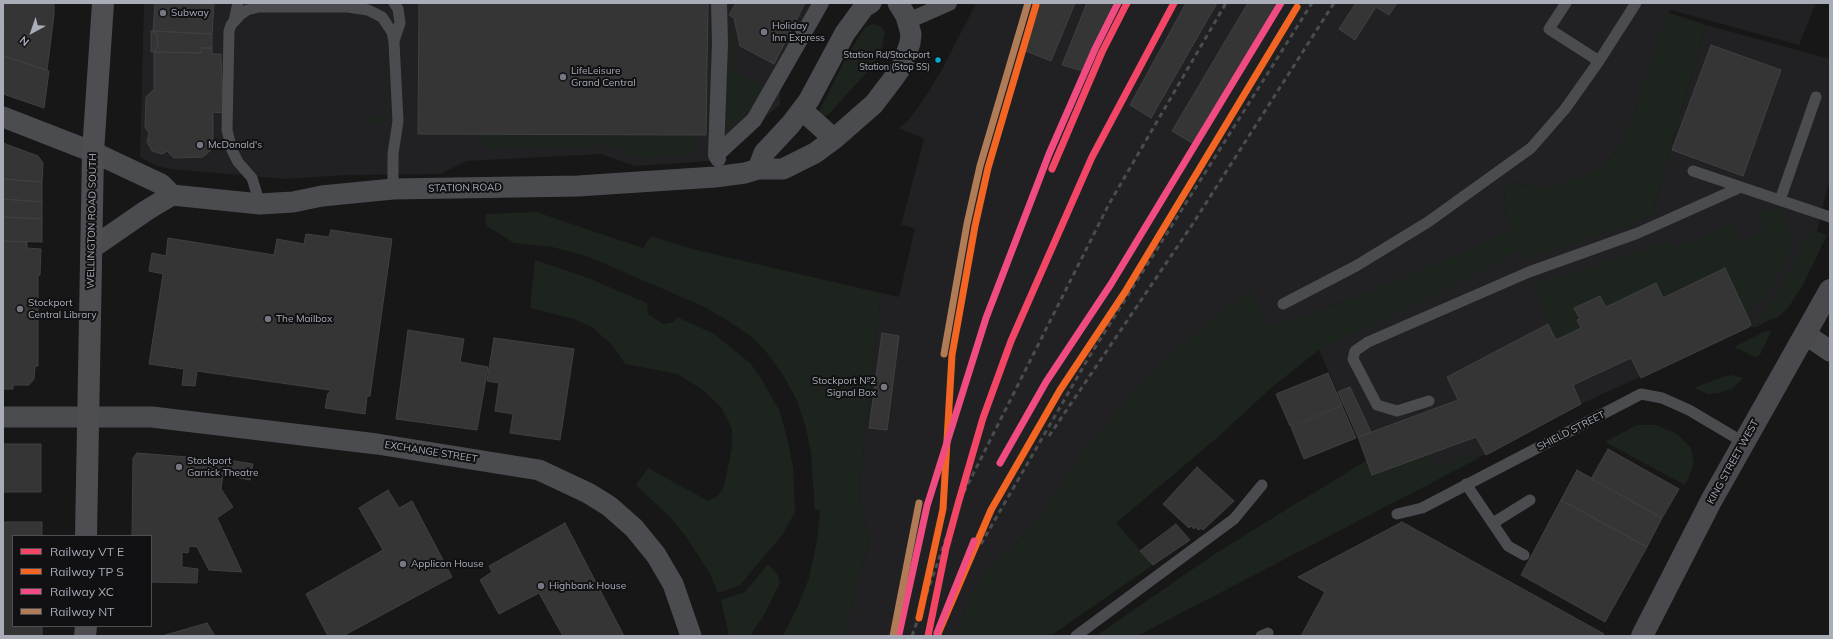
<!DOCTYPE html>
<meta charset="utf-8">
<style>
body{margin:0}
#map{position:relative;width:1833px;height:639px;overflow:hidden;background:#171717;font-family:Mulish,sans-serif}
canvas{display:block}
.frame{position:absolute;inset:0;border:4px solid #a8adb8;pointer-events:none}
.legend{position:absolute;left:12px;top:535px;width:140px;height:92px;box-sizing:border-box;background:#111113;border:1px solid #4d4f55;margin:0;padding:5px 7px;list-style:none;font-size:12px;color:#a8adb8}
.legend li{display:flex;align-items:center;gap:8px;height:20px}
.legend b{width:20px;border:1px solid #4d4f55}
.north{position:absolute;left:12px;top:12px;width:40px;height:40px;-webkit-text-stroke:3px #111113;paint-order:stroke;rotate:220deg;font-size:11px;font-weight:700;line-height:16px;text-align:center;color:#a8adb8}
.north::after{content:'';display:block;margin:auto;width:14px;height:18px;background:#a8adb8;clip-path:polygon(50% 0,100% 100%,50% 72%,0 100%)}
</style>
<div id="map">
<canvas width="1833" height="639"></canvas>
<div class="frame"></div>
<ul class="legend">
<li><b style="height:5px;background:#f34667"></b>Railway VT E</li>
<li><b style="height:5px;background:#f26522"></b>Railway TP S</li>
<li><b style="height:5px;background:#f14c82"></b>Railway XC</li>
<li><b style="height:5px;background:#b07c57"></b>Railway NT</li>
</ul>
<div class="north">N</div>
</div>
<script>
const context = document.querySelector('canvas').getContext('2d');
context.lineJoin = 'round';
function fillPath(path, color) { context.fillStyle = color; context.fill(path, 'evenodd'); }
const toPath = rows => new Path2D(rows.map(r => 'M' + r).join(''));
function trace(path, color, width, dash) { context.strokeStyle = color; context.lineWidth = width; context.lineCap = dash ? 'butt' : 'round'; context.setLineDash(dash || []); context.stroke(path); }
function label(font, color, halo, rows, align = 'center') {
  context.font = font + ' Mulish,sans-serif'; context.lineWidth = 4; context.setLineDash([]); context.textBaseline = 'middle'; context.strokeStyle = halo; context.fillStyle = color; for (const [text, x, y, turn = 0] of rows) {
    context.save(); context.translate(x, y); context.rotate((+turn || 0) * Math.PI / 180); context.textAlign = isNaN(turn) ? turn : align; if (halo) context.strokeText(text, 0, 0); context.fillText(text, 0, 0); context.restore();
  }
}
fillPath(toPath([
 [144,3,826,3,780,84,780,105,709,161,635,166,601,154,467,161,440,174,346,175,286,179,171,169,154,165,140,157],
 [976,3,1816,3,1799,45,1671,10,1668,12,1635,111,1624,139,1615,154,1598,169,1553,188,1513,183,1504,189,1506,218,1512,231,1392,283,1319,311,1270,327,1145,378,1085,450,1045,511,1007,554,986,569,969,599,955,636,843,636,869,543,859,491,881,293,899,297,915,228,901,225,924,139,899,128,908,121,926,96,944,66],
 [1706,25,1830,59,1830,178,1817,231,1767,321,1757,327,1748,327,1581,404,1418,490,1372,475,1358,437,1319,350,1440,292,1520,250,1524,259,1652,214]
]), '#212123');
fillPath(toPath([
 [1668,12,1706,25,1652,214,1645,219,1524,260,1520,250,1440,292,1319,350,1272,387,1218,437,1116,523,1153,565,1050,636,955,636,969,599,986,569,1007,554,1045,511,1085,450,1145,378,1205,325,1251,290,1270,327,1319,311,1392,283,1511,231,1506,218,1504,189,1513,183,1553,188,1598,169,1615,154,1624,139,1635,111],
 [873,24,881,27,885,32,881,53,868,71,828,115,824,116,819,112,820,109,846,58,865,27],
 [708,28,712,28,711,126,707,126],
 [737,34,738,42,734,43,734,71,764,86,751,110,726,131,724,35],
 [383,62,386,62,385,124,363,121,363,117,383,119],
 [475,134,692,135,692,153,685,155,642,158,609,145,490,149],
 [1775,207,1779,208,1782,211,1788,225,1793,242,1791,248,1771,289,1754,308,1746,313,1725,268,1663,298,1656,283,1606,307,1600,296,1575,308,1580,319,1577,320,1581,328,1556,340,1532,282,1543,279,1546,283,1669,241,1674,248,1732,224,1742,243,1764,232,1758,213],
 [536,212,643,248,651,236,692,249,881,293,859,491,869,543,843,636,783,636,797,608,809,578,817,541,820,510,815,510,811,453,806,428,797,401,785,378,767,353,754,339,739,328,707,308,587,256,552,247,514,243,487,226,485,219,486,214],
 [1817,231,1827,235,1802,287,1788,308,1778,317,1749,327,1776,297,1806,238,1812,232,1816,234],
 [535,260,588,278,647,303,648,314,663,324,673,322,677,317,714,334,750,363,761,378,780,412,788,442,793,468,795,512,783,534,740,585,718,593,710,574,687,538,672,519,636,485,648,468,708,501,718,496,724,486,732,447,732,429,721,407,703,390,677,374,625,364,613,346,592,327,574,319,530,308],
 [1766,331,1771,331,1760,355,1755,357,1734,347],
 [1732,375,1743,378,1733,388,1719,393,1708,394,1694,388,1722,377],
 [1637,425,1656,425,1677,434,1691,448,1694,464,1685,485,1605,442],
 [1475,452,1479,458,1137,636,1096,636,1216,553,1367,460,1373,475,1429,454,1436,468],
 [768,564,778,575,780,583,765,613,750,636,729,636,721,600,745,592]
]), '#1d241e');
const building = toPath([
 [3,3,54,3,54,15,47,70,3,56,3,29,5,23,3,22,3,3],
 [155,3,214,3,212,34,153,31,155,3],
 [419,3,708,3,706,135,418,134,419,3],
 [736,3,805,3,774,64,740,46,734,18,729,15,736,3],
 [1037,3,1075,3,1051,61,1021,49,1037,3],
 [1087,3,1116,3,1086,72,1062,65,1087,3],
 [1186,3,1217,3,1151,118,1130,105,1186,3],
 [1248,3,1284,3,1197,146,1172,131,1248,3],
 [1356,3,1397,3,1389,15,1376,7,1355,40,1339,29,1356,3],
 [151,31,157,34,158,46,154,52,151,52,151,31],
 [153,31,212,34,212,48,202,48,201,53,154,52,158,46,157,34,153,31],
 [1711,45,1781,70,1743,176,1672,150,1711,45],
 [202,48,212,48,212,54,221,54,223,113,213,112,213,148,203,157,174,158,167,151,162,154,152,151,147,142,149,133,145,127,146,97,154,89,154,52,201,53,202,48],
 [3,56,49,71,44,108,3,94,3,56],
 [3,143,38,156,43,163,42,182,3,179,3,143],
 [3,179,42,182,42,202,3,199,3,179],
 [3,199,42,202,42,219,3,217,3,199],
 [3,217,42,219,42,242,3,241,3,217],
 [331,230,392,239,370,396,367,396,365,414,325,408,328,393,330,393,330,390,197,371,195,386,182,385,184,369,149,364,163,274,149,271,152,253,166,256,168,238,274,255,277,239,304,244,306,234,329,237,331,230],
 [3,241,27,242,27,248,41,249,40,275,38,275,38,366,35,366,34,379,29,385,13,385,13,389,3,389,3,241],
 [1725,268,1751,324,1749,327,1641,378,1631,358,1573,385,1581,404,1486,455,1476,437,1372,475,1358,437,1458,400,1447,377,1548,324,1556,340,1581,328,1577,320,1580,319,1574,308,1600,296,1606,307,1656,283,1663,298,1725,268],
 [408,330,464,339,460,362,488,367,477,430,396,419,408,330],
 [882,333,899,336,887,430,869,428,882,333],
 [494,338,574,349,560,440,510,433,513,414,495,411,499,383,487,381,494,338],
 [1328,373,1342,405,1290,426,1276,394,1328,373],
 [1350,387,1371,432,1358,437,1338,392,1350,387],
 [1342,406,1356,438,1304,459,1291,427,1342,406],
 [3,444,41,444,41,492,3,492,3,444],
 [1608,449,1679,489,1662,518,1591,479,1608,449],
 [137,453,225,460,221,489,233,507,217,518,242,572,209,570,197,547,189,546,188,553,182,552,182,567,198,569,197,583,151,582,151,536,132,536,133,458,137,453],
 [228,460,253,464,250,480,226,475,228,460],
 [1197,467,1234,501,1203,530,1201,528,1199,530,1195,527,1194,529,1191,526,1189,528,1163,504,1197,467],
 [1577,470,1662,518,1647,547,1561,500,1577,470],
 [388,490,399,508,412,501,452,577,343,636,328,636,306,594,383,550,359,508,388,490],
 [1561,500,1647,547,1605,622,1521,575,1561,500],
 [3,522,42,522,42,536,13,536,13,626,42,626,42,636,3,636,3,522],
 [1402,522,1604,634,1603,636,1301,636,1325,592,1298,577,1402,522],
 [565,523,624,636,563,636,539,593,499,614,480,580,492,572,489,566,565,523],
 [1176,524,1190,540,1153,565,1140,551,1176,524],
 [207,623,215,636,162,636,207,623]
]);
fillPath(building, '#353536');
trace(building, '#3f4043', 1);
trace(toPath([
 [394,3,398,9,400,23,394,41],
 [1566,3,1549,29,1599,61],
 [234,21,238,3],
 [1693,171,1830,217],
 [1780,200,1816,97],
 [260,204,252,178,238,162,232,150,227,130,229,31,231,25,240,15,247,10,259,7,348,7,368,10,382,17,392,32,394,42,398,121,393,154,393,189],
 [1283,304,1356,266,1428,222,1531,148,1565,109,1599,61,1636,3],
 [1429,401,1397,411,1377,405,1353,359,1355,351,1368,342,1529,272,1638,233,1741,187],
 [1466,484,1508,546,1524,555],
 [1397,514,1422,508,1641,394,1662,398,1689,410,1743,442],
 [1493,523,1530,500],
 [1076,636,1234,519,1262,485],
 [1261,636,1268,633]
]), '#4b4c50', 11);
trace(toPath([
 [908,21,949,3],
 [716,155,754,120,821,3],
 [718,159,716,155,720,43,719,3]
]), '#4b4c50', 16);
trace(toPath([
 [802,110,834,139],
 [3,117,93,152,161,184,172,195,260,204,293,202,322,196,393,189,578,186,715,177,745,173,758,169,783,169,815,153,834,139,874,104,893,79,902,66,910,43,911,34,906,16,898,3],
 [758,169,764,153,791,124,809,100,845,33,856,18,864,7,871,3],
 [92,248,147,210,172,195],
 [1805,334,1830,351],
 [3,417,152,417,377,444,539,470,588,493,609,506,634,528,656,555,673,584,691,636]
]), '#4b4c50', 21);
trace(toPath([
 [1642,636,1711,501,1830,290]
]), '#4a4a4e', 22);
trace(toPath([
 [86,536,93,152,103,3],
 [85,636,86,626]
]), '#4e4e52', 22);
trace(toPath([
 [1049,436,1192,225,1334,3],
 [981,544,1089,357,1312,3],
 [912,636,958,504,1109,204,1226,3]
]), '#4b4c4f', 3, [5, 4]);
trace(toPath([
 [1052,169,1102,52,1127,3],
 [928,636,946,548,958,504,983,418,1011,341,1092,157,1174,3]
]), '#f34667', 7);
trace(toPath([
 [919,618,943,509,952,355,975,226,988,168,1036,5],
 [937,636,991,510,1060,390,1125,292,1297,7]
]), '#f26522', 7);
trace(toPath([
 [1000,463,1046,382,1111,284,1281,3],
 [937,633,974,541],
 [899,634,927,506,986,318,1049,154,1095,49,1118,3]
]), '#f14c82', 7);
trace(toPath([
 [944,354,967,224,980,166,1028,3],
 [893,636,919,503]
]), '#b07c57', 7);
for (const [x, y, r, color] of [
 [163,13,4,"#757880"],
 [764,32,4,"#757880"],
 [938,60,3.5,"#00a9ce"],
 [563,77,4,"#757880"],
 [200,145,4,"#757880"],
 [20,309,4,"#757880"],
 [268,319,4,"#757880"],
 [884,387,4,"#757880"],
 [179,467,4,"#757880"],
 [403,564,4,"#757880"],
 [541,586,4,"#757880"]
]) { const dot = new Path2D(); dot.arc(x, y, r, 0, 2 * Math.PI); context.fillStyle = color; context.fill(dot); trace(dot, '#111113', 1.5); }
label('9px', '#a8adb8', '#111113', [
 ["Station Rd/Stockport",930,55],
 ["Station (Stop SS)",930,67]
], 'right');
label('10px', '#a8adb8', '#111113', [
 ["Subway",171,13],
 ["Holiday",772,26],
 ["Inn Express",772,38],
 ["LifeLeisure",571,71],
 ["Grand Central",571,83],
 ["McDonald's",208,145],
 ["Stockport",28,303],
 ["Central Library",28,315],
 ["The Mailbox",276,319],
 ["Stockport №2",876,381,"right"],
 ["Signal Box",876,393,"right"],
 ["Stockport",187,461],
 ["Garrick Theatre",187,473],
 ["Applicon House",411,564],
 ["Highbank House",549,586]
], 'left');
label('10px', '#a8adb8', '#111113', [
 ["STATION ROAD",465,188,-1],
 ["WELLINGTON ROAD SOUTH",92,221,-89],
 ["SHIELD STREET",1571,431,-27],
 ["EXCHANGE STREET",431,452,9],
 ["KING STREET WEST",1733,462,-61]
]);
</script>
